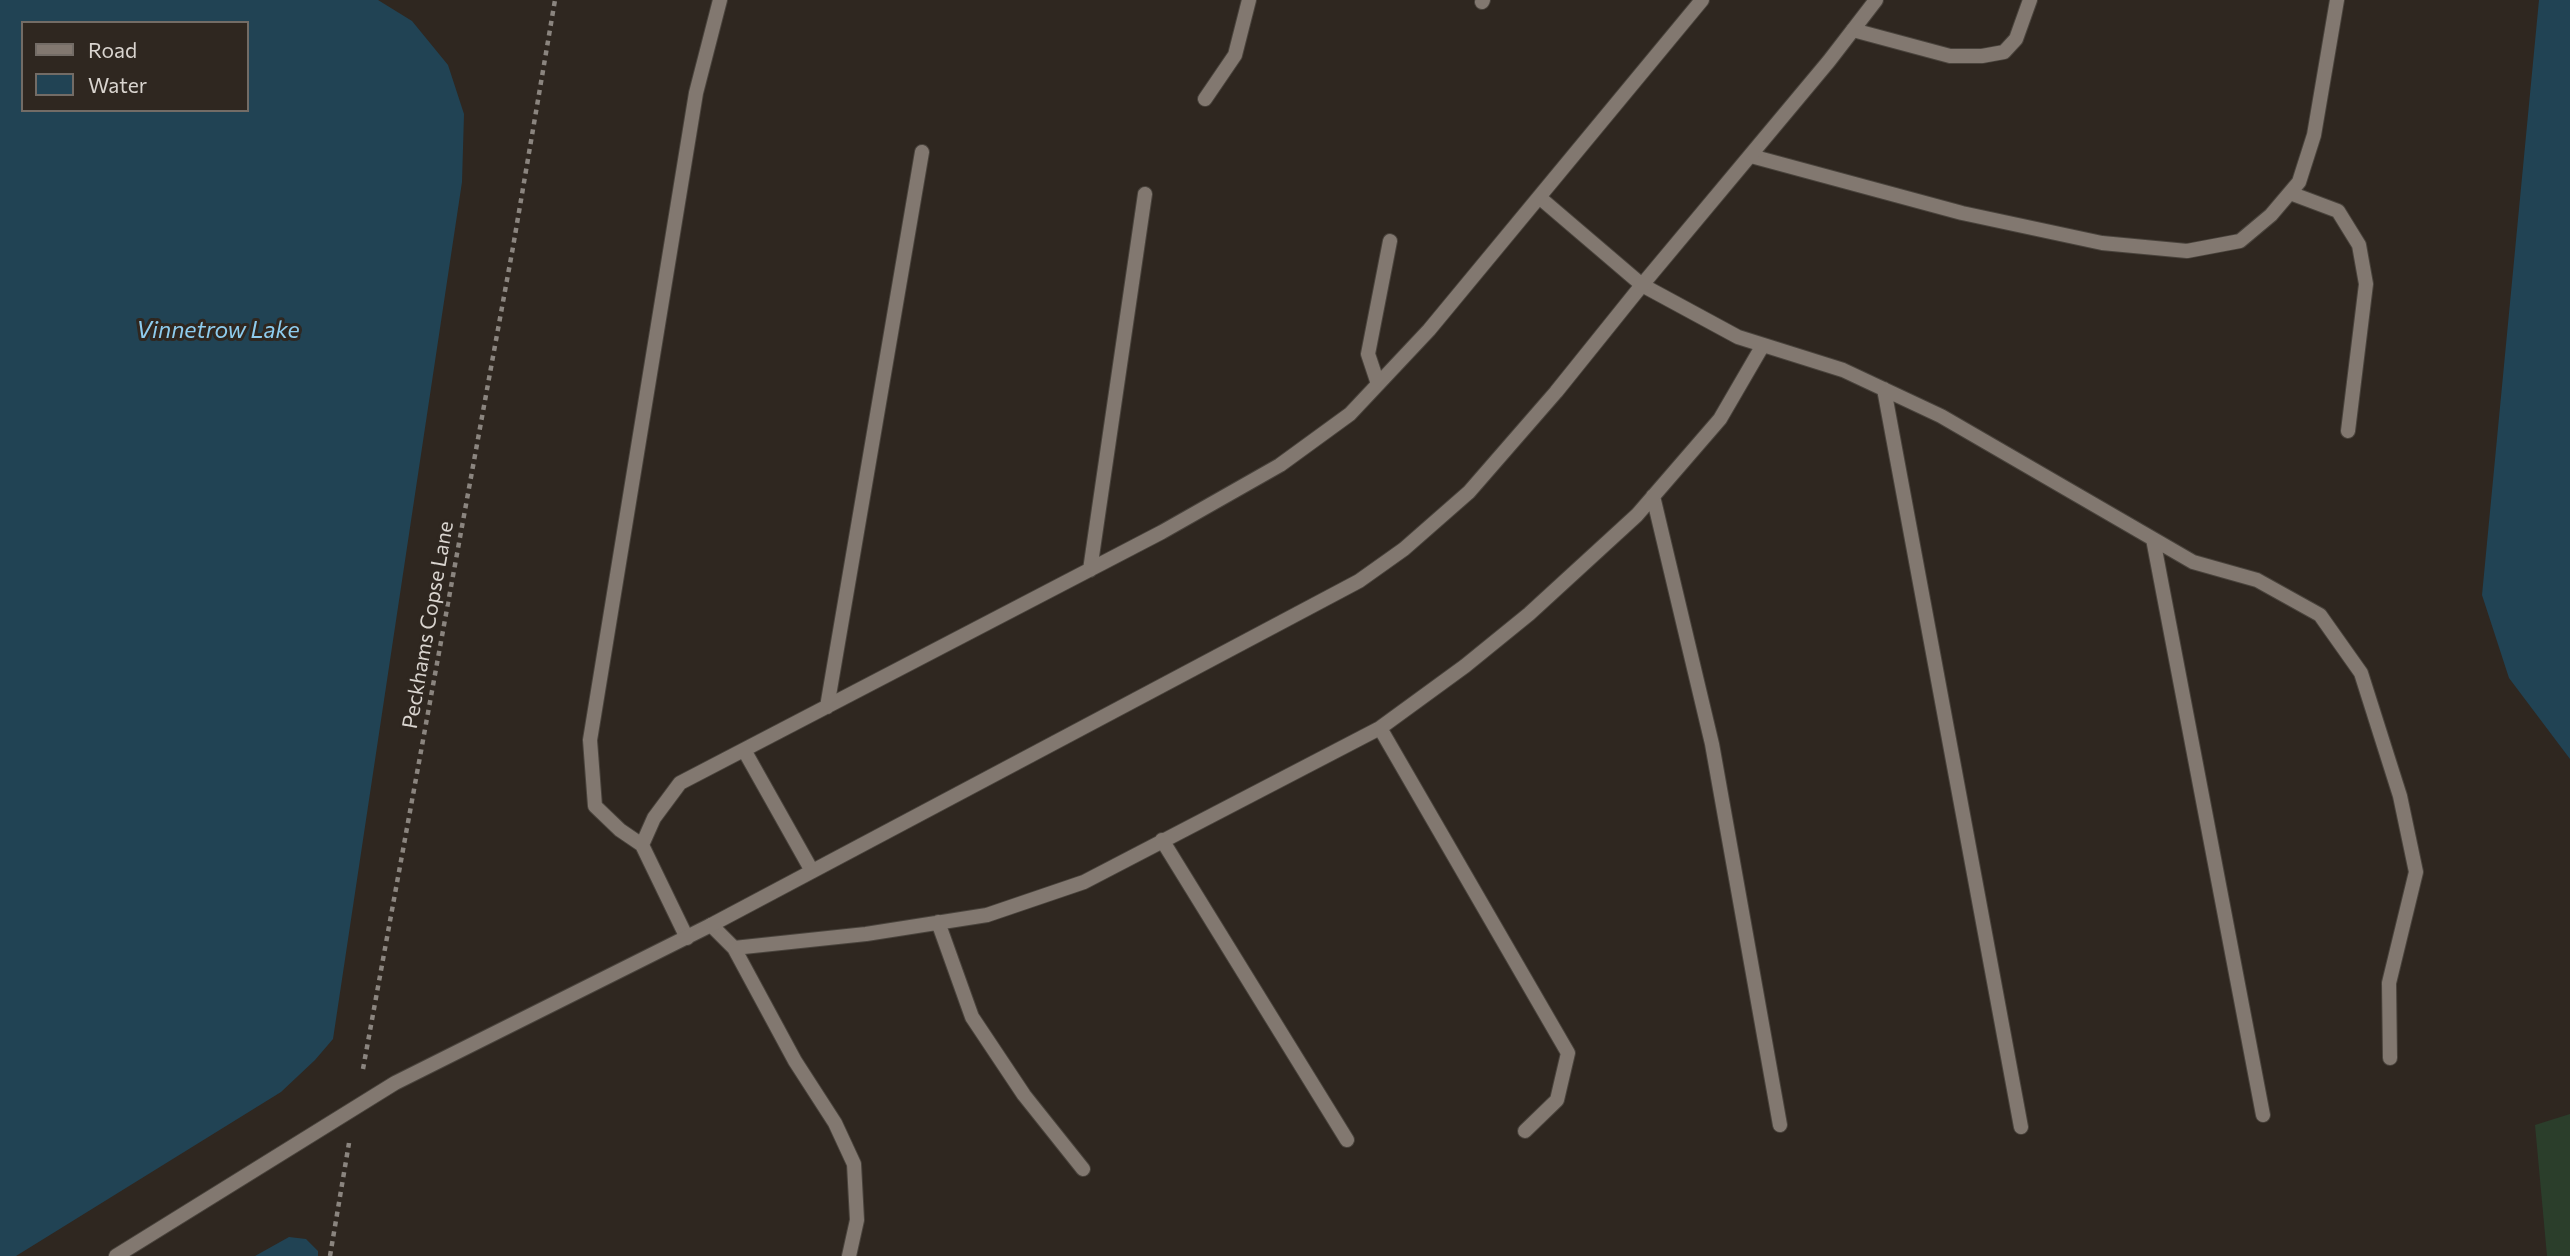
<!DOCTYPE html>
<style>
body{margin:0}
#map{position:relative;width:2570px;height:1256px;overflow:hidden;background:#2f2720;font-family:Commissioner,sans-serif}
canvas{display:block}
.legend{position:absolute;left:21px;top:21px;width:228px;height:91px;box-sizing:border-box;background:#2f2720;border:2px solid #736c66;margin:0;padding:9px 12px;list-style:none;font-size:21px;color:#d9d4cf}
.legend li{display:flex;align-items:center;gap:14px;height:35px}
.legend b{width:35px;border:2px solid #736c66}
</style>
<div id="map">
<canvas width="2570" height="1256"></canvas>
<ul class="legend">
<li><b style="height:9px;background:#827870"></b>Road</li>
<li><b style="height:19px;background:#214354"></b>Water</li>
</ul>
</div>
<script>
const context = document.querySelector('canvas').getContext('2d');
context.lineJoin = 'round';
function fillPath(path, color) { context.fillStyle = color; context.fill(path, 'evenodd'); }
const toPath = rows => new Path2D(rows.map(r => 'M' + r).join(''));
function trace(path, color, width, dash) { context.strokeStyle = color; context.lineWidth = width; context.lineCap = dash ? 'butt' : 'round'; context.setLineDash(dash || []); context.stroke(path); }
function label(font, color, halo, rows, align = 'center') {
  context.font = font + ' Commissioner,sans-serif'; context.lineWidth = 6; context.setLineDash([]); context.textBaseline = 'middle'; context.strokeStyle = halo; context.fillStyle = color; for (const [text, x, y, turn = 0] of rows) {
    context.save(); context.translate(x, y); context.rotate((+turn || 0) * Math.PI / 180); context.textAlign = isNaN(turn) ? turn : align; if (halo) context.strokeText(text, 0, 0); context.fillText(text, 0, 0); context.restore();
  }
}
fillPath(toPath([
 [2570,1114,2570,1256,2547,1256,2535,1125]
]), '#2b3e2b');
fillPath(toPath([
 [0,0,378,0,412,21,448,65,464,114,462,182,333,1039,315,1060,281,1092,16,1256,0,1256],
 [23,23,247,23,247,110,23,110],
 [2539,0,2570,0,2570,759,2509,678,2482,595],
 [289,1237,306,1239,318,1251,318,1256,255,1256]
]), '#214354');
const lane = toPath([
 [1482,2,1483,0],
 [1853,30,1950,56,1982,56,2004,52,2016,39,2030,0],
 [1205,99,1235,55,1249,0],
 [1751,156,1962,213,2102,243,2187,251,2240,241,2271,215,2299,182,2314,135,2337,0],
 [2290,193,2338,211,2359,245,2366,284,2348,431],
 [1539,197,1642,285,1738,337,1843,370,1941,416,2193,562,2257,580,2320,615,2361,673,2400,796,2416,872,2389,983,2390,1058],
 [1378,384,1368,354,1390,241],
 [1884,389,2021,1127],
 [1653,496,1712,744,1780,1125],
 [2153,539,2263,1115],
 [1090,570,1145,194],
 [827,707,922,152],
 [1380,728,1568,1053,1557,1100,1525,1131],
 [744,750,812,871],
 [1162,840,1347,1140],
 [642,845,654,818,680,783,1162,532,1280,465,1350,414,1429,330,1702,0],
 [938,922,972,1017,1024,1095,1083,1169],
 [711,925,734,948,795,1061,835,1123,854,1164,857,1220,849,1256],
 [687,938,642,845,620,830,595,806,590,740,696,93,720,0],
 [734,948,866,934,987,915,1084,882,1380,728,1465,666,1529,614,1637,515,1720,419,1763,345]
]);
const street = toPath([
 [116,1256,395,1083,711,925,1359,581,1404,549,1469,492,1556,392,1642,285,1829,61,1876,0]
]);
trace(lane, '#49433c', 16);
trace(street, '#49433c', 16);
trace(toPath([
 [363,1069,513,247,555,0],
 [330,1256,349,1143]
]), '#8b857f', 4.5, [5, 5]);
trace(lane, '#827870', 14);
trace(street, '#827870', 14);
label('21px', '#d9d4cf', '#2f2720', [
 ["Peckhams Copse Lane",428,625,-80]
]);
label('italic 23px', '#8eccee', '#2f2720', [
 ["Vinnetrow Lake",218,330]
]);
</script>
